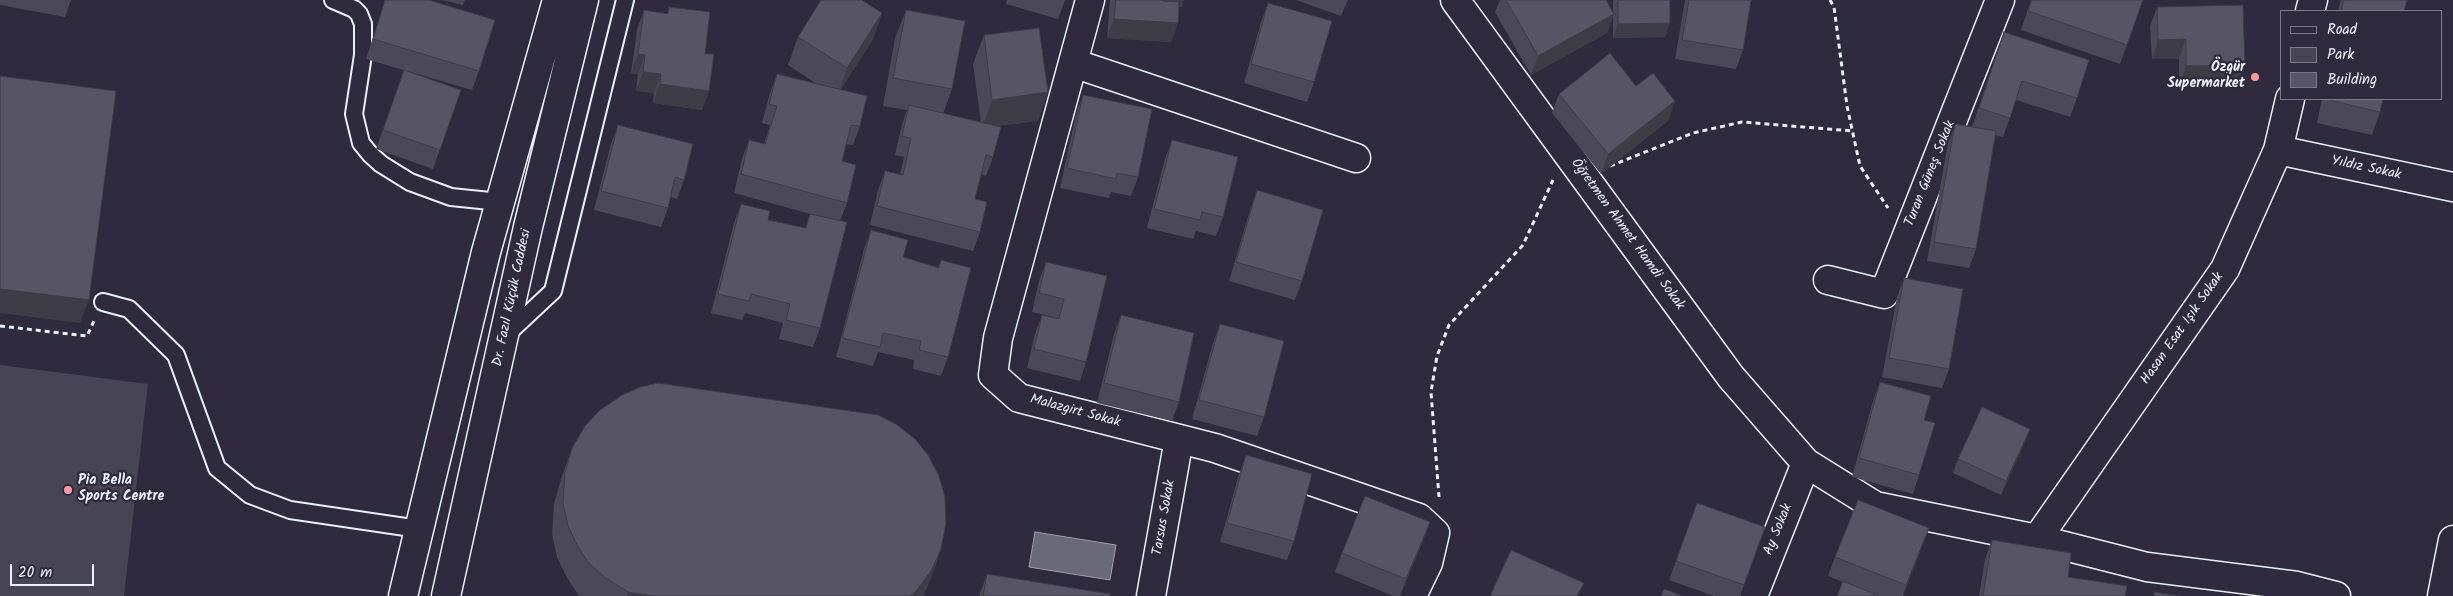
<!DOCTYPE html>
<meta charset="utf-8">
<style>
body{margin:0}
#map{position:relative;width:2453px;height:596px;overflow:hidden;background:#2f2a3d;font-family:Kalam,sans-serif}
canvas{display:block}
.legend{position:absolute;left:2280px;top:10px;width:162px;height:90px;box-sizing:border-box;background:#2f2a3d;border:1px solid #797a88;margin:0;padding:6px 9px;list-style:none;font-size:15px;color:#e8f1f8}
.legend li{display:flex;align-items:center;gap:10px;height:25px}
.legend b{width:25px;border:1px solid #797a88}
.scale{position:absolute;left:10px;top:564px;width:84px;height:22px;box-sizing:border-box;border:2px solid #e8f1f8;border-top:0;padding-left:6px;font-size:15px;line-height:18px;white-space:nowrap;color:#e8f1f8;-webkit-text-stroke:4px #2f2a3d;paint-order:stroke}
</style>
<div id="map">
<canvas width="2453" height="596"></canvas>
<ul class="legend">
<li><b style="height:6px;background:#2f2a3d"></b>Road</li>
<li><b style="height:14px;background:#464455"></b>Park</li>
<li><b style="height:14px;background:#575565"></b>Building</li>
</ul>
<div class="scale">20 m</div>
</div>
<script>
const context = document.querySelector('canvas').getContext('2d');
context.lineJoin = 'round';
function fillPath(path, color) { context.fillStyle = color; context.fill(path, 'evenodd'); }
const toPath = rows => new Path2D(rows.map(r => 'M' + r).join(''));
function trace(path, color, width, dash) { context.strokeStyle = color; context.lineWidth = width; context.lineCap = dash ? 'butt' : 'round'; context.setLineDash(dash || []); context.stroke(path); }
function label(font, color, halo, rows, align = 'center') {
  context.font = font + ' Kalam,sans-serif'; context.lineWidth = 4.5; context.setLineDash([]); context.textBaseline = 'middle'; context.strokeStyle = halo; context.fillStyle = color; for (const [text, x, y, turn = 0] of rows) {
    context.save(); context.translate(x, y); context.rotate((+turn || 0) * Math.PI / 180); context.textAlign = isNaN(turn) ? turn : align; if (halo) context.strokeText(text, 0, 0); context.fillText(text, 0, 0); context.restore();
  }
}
fillPath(toPath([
 [0,365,148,384,124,596,0,596]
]), '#464455');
const water = toPath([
 [1035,532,1116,545,1110,580,1029,567,1035,532]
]);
fillPath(water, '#696978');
trace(water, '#9c9fab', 1);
const lane = toPath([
 [333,0,354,9,359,14,363,24,363,55,354,114,361,143,370,154,381,164,410,182,451,197,500,202],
 [103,302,129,309,176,355,217,468,250,495,290,510,419,529],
 [506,335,553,291,625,0]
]);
const street = toPath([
 [1090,0,998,338,993,375,1019,398,1215,448,1419,518,1435,533,1428,563,1412,596],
 [1455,0,1731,377,1806,463,1875,506,2037,539,2147,567,2297,586,2336,596],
 [2310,11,2313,0],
 [1073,63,1356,158],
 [2278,150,2453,187],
 [1828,280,1884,294,2000,0],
 [2037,539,2225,269,2278,150,2290,99],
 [1151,596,1179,439],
 [1753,596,1806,463],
 [2442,596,2453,540]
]);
const secondary = toPath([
 [403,596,486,252,557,0],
 [446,596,528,227,584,0]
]);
trace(lane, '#e8f1f8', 20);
trace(street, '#e8f1f8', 31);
trace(secondary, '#e8f1f8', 31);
trace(toPath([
 [1830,0,1834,7,1847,106,1860,166,1888,208],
 [1610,166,1693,133,1742,122,1853,131],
 [0,326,87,336,94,321],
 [1439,497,1431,392,1437,356,1449,325,1523,245,1553,180]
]), '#e8f1f8', 3, [5, 4]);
trace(lane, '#2f2a3d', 16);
trace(street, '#2f2a3d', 28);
trace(secondary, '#2f2a3d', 28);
fillPath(toPath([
 [0,0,71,0,65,17,0,5],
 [385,0,429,0,479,71,472,90,366,59],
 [442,0,465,0,463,5],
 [1007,0,1065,0,1058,19,1006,4],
 [1110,0,1184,0,1181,7,1179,7,1178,23,1171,42,1107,38],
 [1296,0,1348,0,1341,16],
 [1500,0,1606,0,1613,12,1613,0,1670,0,1665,37,1613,38,1613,16,1607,33,1531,75,1495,12],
 [1685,0,1751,0,1743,50,1736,69,1675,59],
 [2031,0,2143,0,2120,64,2021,30],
 [2341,0,2407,0,2404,11,2338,11],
 [1268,3,1314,82,1307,102,1244,83,1261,22],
 [669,7,705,54,702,110,653,103,654,93,636,91,638,74,631,73,637,30,644,10,667,14],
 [2157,7,2238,84,2179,85,2179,59,2152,59,2150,26],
 [906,10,952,89,943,114,981,123,973,64,984,35,1038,121,996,126,993,157,986,176,981,174,975,199,980,232,973,251,870,225,878,190,885,171,900,175,904,157,895,155,902,124,907,110,883,106,895,38],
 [882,13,872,41,841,89,860,126,853,145,846,144,842,161,847,203,840,221,820,328,813,347,779,339,783,323,745,313,742,320,711,313,734,223,741,204,768,220,805,228,810,214,818,216,734,193,742,159,749,140,764,144,770,125,762,123,770,93,777,74,817,84,788,65,798,37],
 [2004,32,2077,98,2070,117,2016,100,2003,137,1995,135,1976,249,1969,268,1927,261,1948,143,1955,124,1972,127],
 [404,70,461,90,433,169,376,149],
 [1636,86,1669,120,1601,174,1552,113,1559,94],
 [1083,95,1138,177,1131,196,1111,192,1109,198,1060,188,1076,114],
 [2322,99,2383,99,2380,112,2372,135,2317,123],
 [618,125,684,180,677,199,671,197,668,208,661,227,594,210,611,144],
 [1172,140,1223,217,1216,236,1196,231,1193,239,1147,228,1165,159],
 [1257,190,1302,281,1295,300,1229,281,1250,210],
 [871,230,903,257,938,267,941,260,948,357,941,376,913,369,914,360,878,352,873,366,836,357,864,249],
 [1046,262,1107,276,1086,362,1080,381,1027,368,1035,334,1042,315,1057,318,1032,312,1039,281],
 [1904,278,1949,369,1942,388,1882,377,1897,297],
 [1121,315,1179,402,1172,421,1097,403,1114,334],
 [1220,324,1264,417,1257,436,1192,419,1213,343],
 [1880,382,1919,475,1913,494,1852,477,1873,401],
 [2030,429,2025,442,2001,495,1953,473,1958,459],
 [572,448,941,549,930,581,923,596,580,596,577,593,566,576,557,557,552,534,554,504,561,479],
 [1246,455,1294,541,1287,560,1220,542,1239,474],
 [1697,503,1765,527,1740,596,1714,596,1669,580],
 [1430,522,1423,541,1400,596,1393,596,1335,572,1342,553],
 [1992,540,2068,577,2125,596,1979,596,1985,559],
 [1922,547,1903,596,1837,596,1843,582,1828,576,1835,557],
 [987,574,1110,596,979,596]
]), '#4b4957');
fillPath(toPath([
 [1159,0,1184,0,1181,7,1156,6],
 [882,13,872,41,837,96,847,68],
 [1614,14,1607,33,1531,75,1538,56],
 [1114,19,1178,23,1171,42,1107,38],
 [1670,23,1665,37,1613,38,1618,24],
 [2186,39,2179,59,2152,59,2158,40],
 [638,54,645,55,638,74,631,73],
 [2245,65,2238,84,2179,85,2186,66],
 [643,72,661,74,654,93,636,91],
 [660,84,709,91,702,110,653,103],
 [1048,92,1038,121,982,128,992,100],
 [1675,101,1669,120,1601,174,1608,154],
 [0,289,89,300,80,323,0,313],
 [2030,429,2025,442,2001,495,2006,481],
 [1430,522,1423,541,1400,596,1406,579],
 [1929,528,1922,547,1903,596,1906,585],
 [941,549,930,581,923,596,910,596],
 [628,592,653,596,627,596]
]), '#3d3c47');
const building = toPath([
 [385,0,429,0,495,20,479,71,373,39,385,0],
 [821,0,862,0,882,13,847,68,798,37,821,0],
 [1116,0,1163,0,1163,1,1179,2,1178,23,1114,19,1116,0],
 [1506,0,1606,0,1614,14,1538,56,1506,0],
 [1618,0,1670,0,1670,23,1618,24,1618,0],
 [1689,0,1751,0,1743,50,1682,40,1689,0],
 [2032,0,2143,0,2127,45,2028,11,2032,0],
 [2344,0,2407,0,2404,11,2341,11,2344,0],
 [1268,3,1332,21,1314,82,1251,64,1268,3],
 [2243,5,2245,65,2186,66,2186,39,2158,40,2157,7,2243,5],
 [669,7,710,12,705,54,714,54,709,91,660,84,661,74,643,72,645,55,638,54,644,10,668,14,669,7],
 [906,10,965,21,952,89,893,78,906,10],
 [1039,28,1048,92,992,100,984,35,1039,28],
 [2004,32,2089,60,2077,98,2022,81,2010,118,1979,108,2004,32],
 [1610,53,1636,86,1653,73,1675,101,1608,154,1559,94,1610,53],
 [404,70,461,90,440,150,383,130,404,70],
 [777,74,867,96,860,126,851,125,842,161,856,165,847,203,741,174,749,140,765,144,777,106,769,104,777,74],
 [0,76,116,91,89,300,0,289,0,76],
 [1083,95,1152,109,1138,177,1117,173,1116,179,1067,168,1083,95],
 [2325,99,2383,99,2380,112,2325,99],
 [909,105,1001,127,993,157,986,155,975,199,987,202,980,232,877,206,885,171,903,175,911,138,902,136,909,105],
 [1955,124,1996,131,1976,249,1934,242,1955,124],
 [618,125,693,144,684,180,675,177,668,208,601,191,618,125],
 [1172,140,1238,157,1223,217,1202,212,1200,220,1154,209,1172,140],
 [1257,190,1323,210,1302,281,1236,262,1257,190],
 [741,204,770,211,768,220,806,228,810,214,847,222,820,328,786,320,790,304,751,294,749,301,718,294,741,204],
 [871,230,908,240,903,257,939,268,941,260,971,268,948,357,919,350,921,341,883,333,880,347,842,338,871,230],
 [1046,262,1107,276,1086,362,1034,349,1042,315,1059,319,1064,299,1039,293,1046,262],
 [1904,278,1963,289,1949,369,1889,358,1904,278],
 [1121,315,1194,333,1179,402,1104,383,1121,315],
 [1220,324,1284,341,1264,417,1199,400,1220,324],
 [1880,382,1931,396,1924,420,1935,423,1919,475,1859,458,1880,382],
 [658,383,878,415,896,424,915,439,928,455,939,476,945,497,946,523,941,549,931,571,916,591,910,596,653,596,628,592,604,577,588,562,577,545,568,526,563,503,565,473,572,448,585,426,599,411,622,395,640,387,658,383],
 [1982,407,2030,429,2006,481,1958,459,1982,407],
 [1246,455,1312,474,1294,541,1227,523,1246,455],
 [1365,496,1430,522,1406,579,1342,553,1365,496],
 [1858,500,1929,528,1906,585,1835,557,1858,500],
 [1697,503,1765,527,1744,585,1676,561,1697,503],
 [1992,540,2071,553,2068,577,2127,586,2125,596,1983,596,1992,540],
 [1511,550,1584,583,1577,596,1490,596,1511,550],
 [987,574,1110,594,1110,596,983,596,987,574],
 [1843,581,1879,596,1837,596,1843,581],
 [1664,589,1683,596,1661,596,1664,589],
 [2154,592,2181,596,2154,596,2154,592]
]);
fillPath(building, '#575565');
trace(building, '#3d3c47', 1);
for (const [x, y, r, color] of [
 [2255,77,5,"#ff9aa2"],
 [68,490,5,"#ff9aa2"]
]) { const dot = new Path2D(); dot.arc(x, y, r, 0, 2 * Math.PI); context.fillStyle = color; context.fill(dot); trace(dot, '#2f2a3d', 2); }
label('bold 14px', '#e8f1f8', '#2f2a3d', [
 ["Özgür",2245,69],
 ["Supermarket",2245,85],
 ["Pia Bella",78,482,"left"],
 ["Sports Centre",78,498,"left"]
], 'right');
label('14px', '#e8f1f8', '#2f2a3d', [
 ["Yıldız Sokak",2366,169,12],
 ["Turan Güneş Sokak",1931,174,-68],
 ["Öğretmen Ahmet Hamdi Sokak",1627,235,54],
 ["Dr. Fazıl Küçük Caddesi",513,298,-78],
 ["Hasan Esat Işık Sokak",2183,329,-55],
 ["Malazgirt Sokak",1075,412,15],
 ["Tarsus Sokak",1165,518,-80],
 ["Ay Sokak",1779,530,-68]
]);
</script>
